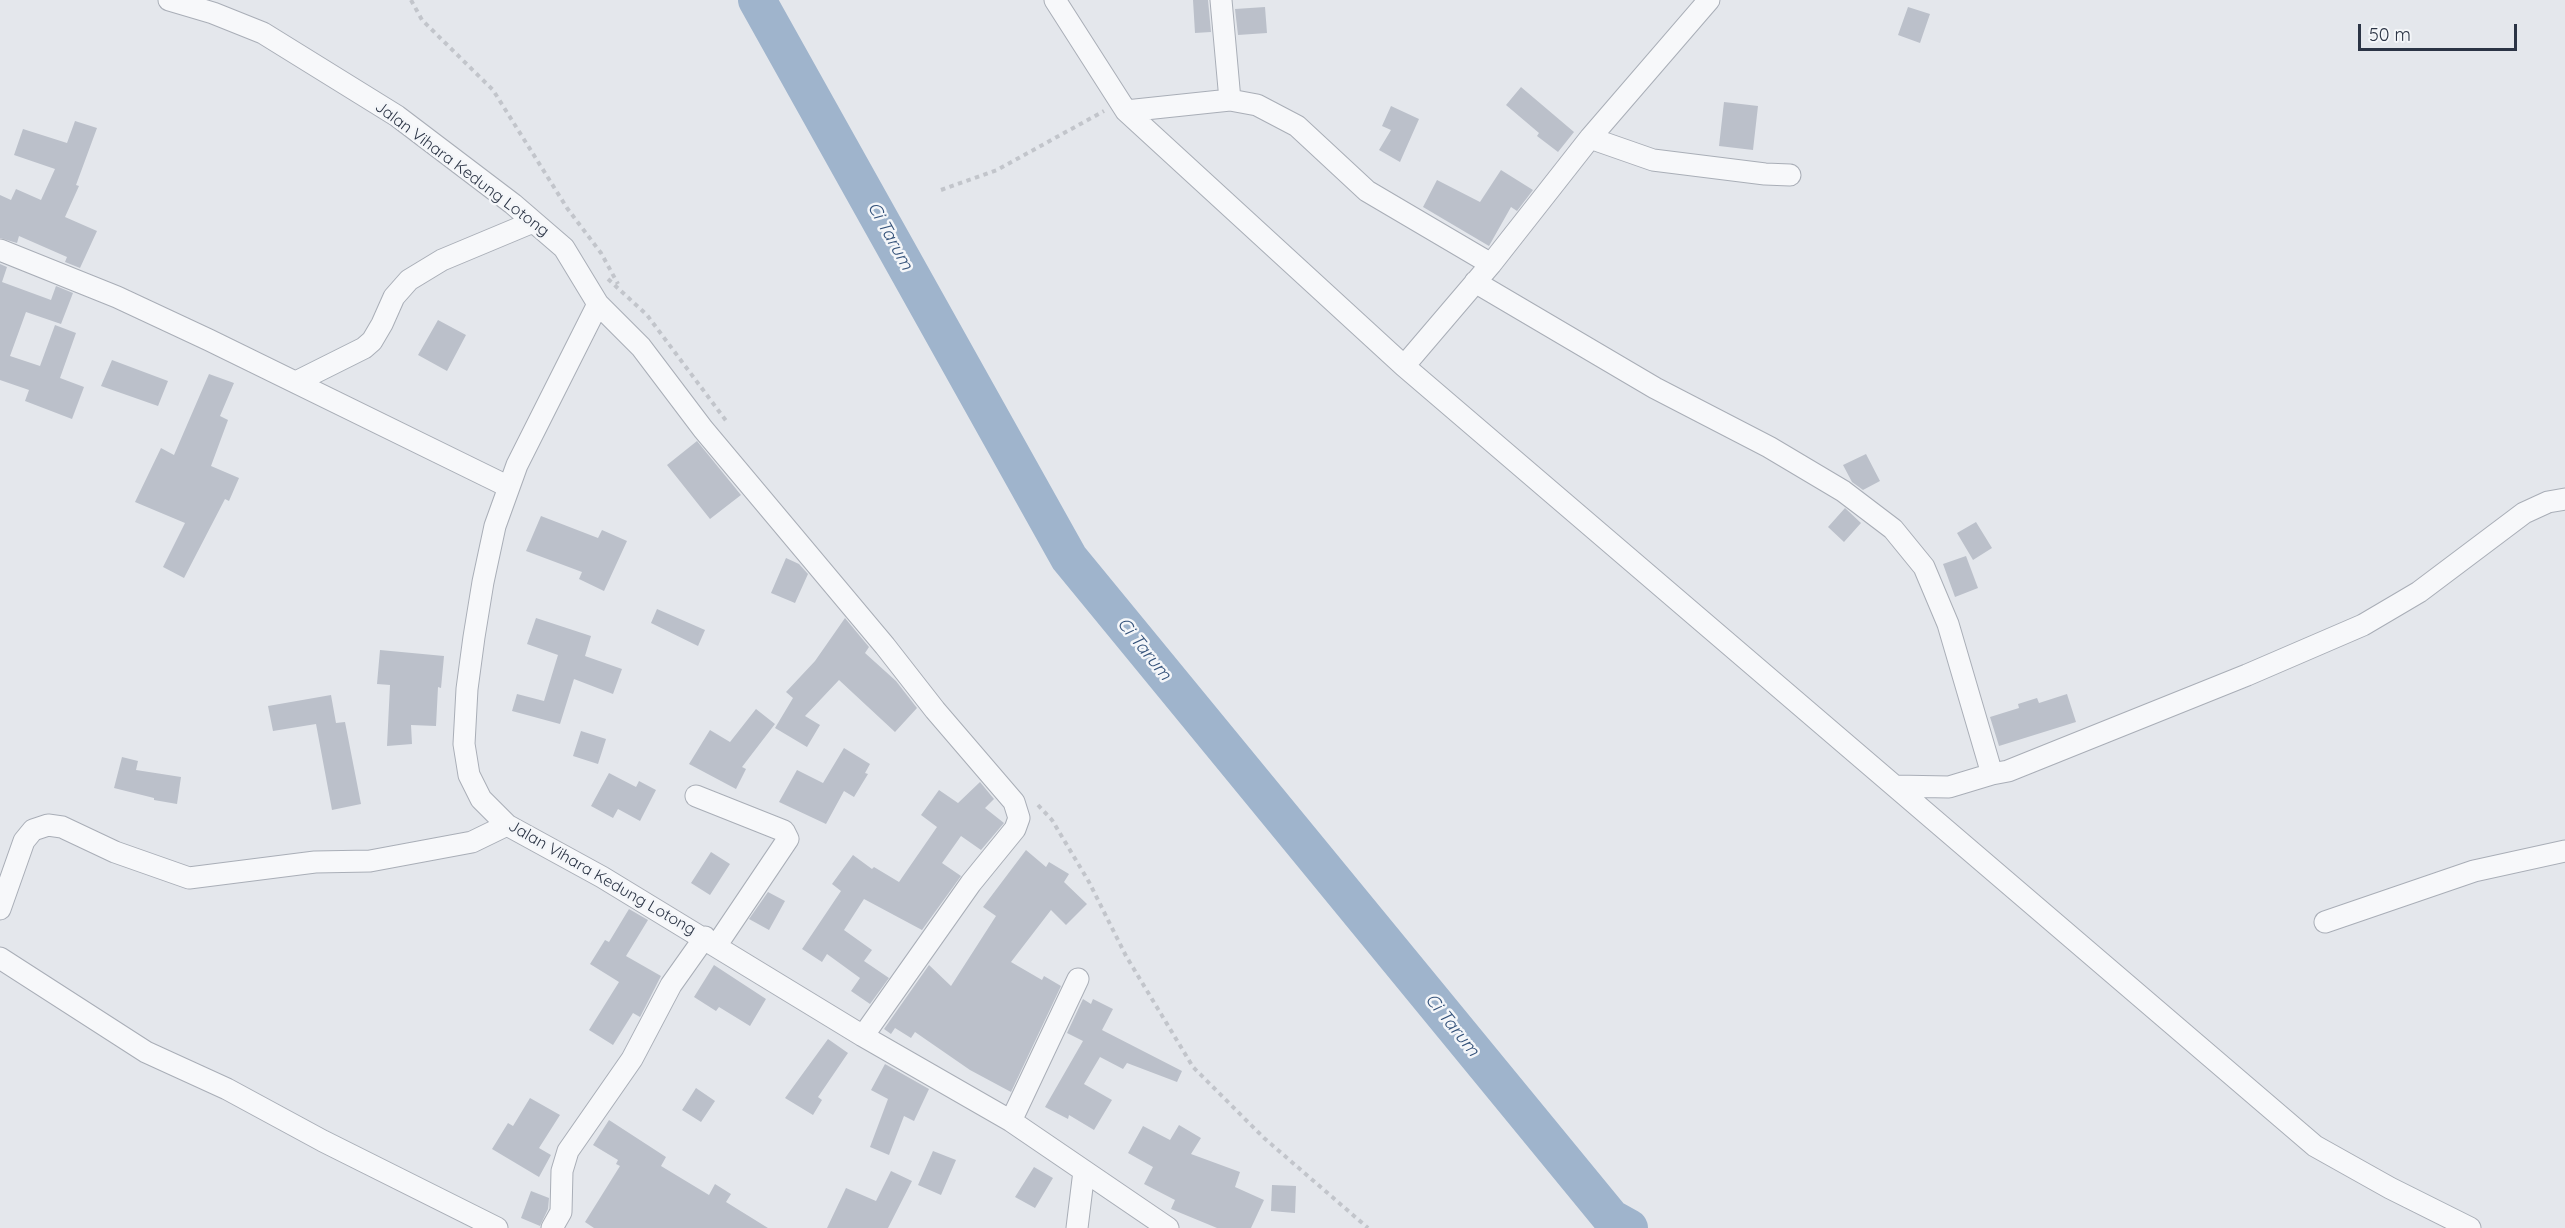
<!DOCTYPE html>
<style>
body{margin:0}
#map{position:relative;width:2565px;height:1228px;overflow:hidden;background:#e4e7ec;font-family:Quicksand,sans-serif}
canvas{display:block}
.scale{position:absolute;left:2358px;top:24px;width:159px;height:27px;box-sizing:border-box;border:3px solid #2b3445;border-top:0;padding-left:8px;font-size:18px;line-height:21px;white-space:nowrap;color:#2b3445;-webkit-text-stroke:4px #f4f6f9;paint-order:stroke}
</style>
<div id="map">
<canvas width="2565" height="1228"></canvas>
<div class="scale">50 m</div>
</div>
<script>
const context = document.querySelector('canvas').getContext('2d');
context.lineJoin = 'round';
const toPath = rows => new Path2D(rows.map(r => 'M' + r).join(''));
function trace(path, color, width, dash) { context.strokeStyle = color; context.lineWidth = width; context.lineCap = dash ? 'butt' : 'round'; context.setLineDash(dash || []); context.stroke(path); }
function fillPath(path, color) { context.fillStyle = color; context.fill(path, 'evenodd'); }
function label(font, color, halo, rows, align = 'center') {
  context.font = font + ' Quicksand,sans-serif'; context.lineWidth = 5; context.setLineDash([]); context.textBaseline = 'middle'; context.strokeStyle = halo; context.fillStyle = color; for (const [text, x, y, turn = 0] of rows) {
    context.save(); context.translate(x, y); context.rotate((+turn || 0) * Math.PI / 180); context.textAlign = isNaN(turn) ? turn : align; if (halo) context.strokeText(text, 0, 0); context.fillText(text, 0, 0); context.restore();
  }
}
trace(toPath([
 [757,0,1069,558,1611,1218,1629,1228]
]), '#9fb4cc', 38);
fillPath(toPath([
 [1193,0,1208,0,1211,32,1195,33],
 [1265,7,1267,33,1238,35,1235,9],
 [1908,7,1930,14,1920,43,1898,35],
 [1521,87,1574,132,1558,152,1537,136,1539,133,1506,105],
 [1724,102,1758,106,1753,150,1719,146],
 [1391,106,1419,119,1400,162,1379,150,1391,130,1382,126],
 [75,121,97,128,76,185,79,186,65,217,97,231,80,268,65,262,67,257,19,236,17,243,0,238,0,195,11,200,16,189,41,200,55,169,14,155,23,129,67,143],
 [1501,170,1533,190,1517,211,1511,207,1489,246,1423,207,1437,180,1480,202],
 [0,264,7,267,2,282,51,300,56,286,73,293,61,324,26,312,10,356,40,366,55,325,76,333,60,378,84,387,72,419,25,401,29,390,0,380],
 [438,320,466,335,447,371,418,355],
 [112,360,168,381,158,406,101,386],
 [209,374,234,383,220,416,228,420,211,466,239,478,229,501,225,499,184,578,163,567,185,523,135,502,161,448,174,455],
 [697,441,741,495,710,519,667,465],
 [1866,454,1880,481,1863,490,1852,482,1843,465],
 [1845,508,1861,523,1844,542,1828,527],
 [541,516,598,538,602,530,627,541,604,591,579,579,582,572,526,551],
 [1976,522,1992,548,1973,560,1957,533],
 [1966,556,1978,588,1955,597,1943,564],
 [786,558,799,564,808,574,795,603,771,593],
 [657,609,705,630,698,646,651,623],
 [536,618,591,636,585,656,622,669,613,694,574,679,560,724,512,711,517,694,544,701,558,655,527,644],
 [845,618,869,647,865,653,896,681,917,708,895,732,839,680,805,716,820,725,807,747,775,728,793,698,786,692,815,661],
 [380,650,444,656,441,688,438,687,436,726,411,725,412,744,387,746,390,685,377,684],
 [2067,694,2076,722,1999,746,1990,717,2019,708,2018,704,2037,698,2039,703],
 [331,695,336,723,345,722,361,804,332,810,316,724,273,731,268,706],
 [756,709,775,724,742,767,746,769,736,789,689,764,710,730,730,742],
 [581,731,606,739,598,764,573,756],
 [844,748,870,764,865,773,868,774,854,797,844,791,826,824,779,802,797,770,823,783],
 [122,757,138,761,136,770,181,777,177,804,154,800,154,798,114,788],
 [609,773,636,787,639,781,656,790,640,821,618,809,613,818,591,806],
 [980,782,994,799,985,808,1004,823,981,850,961,836,942,863,961,876,922,930,864,899,844,930,872,950,864,961,889,978,870,1004,851,991,860,978,827,954,822,962,802,949,841,891,832,884,853,855,872,869,874,867,899,882,937,827,921,815,939,790,958,803],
 [1026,850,1046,867,1049,862,1069,874,1064,882,1087,904,1066,925,1051,910,1011,962,1042,980,1044,976,1061,986,1011,1092,970,1070,915,1032,911,1038,895,1028,891,1034,884,1029,929,965,951,986,996,916,983,907],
 [711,852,730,864,710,895,691,883],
 [768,892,785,901,769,930,749,919],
 [629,909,648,920,626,956,661,976,640,1017,633,1013,613,1045,589,1030,619,982,590,964,605,940,609,942],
 [714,965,766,999,750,1026,719,1007,716,1011,694,997],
 [1083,999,1091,1004,1093,999,1113,1009,1102,1030,1182,1071,1177,1082,1127,1063,1123,1069,1100,1057,1084,1084,1112,1100,1094,1130,1069,1115,1068,1119,1045,1107,1083,1041,1067,1033],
 [828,1039,848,1053,818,1097,822,1100,813,1115,785,1098],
 [885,1064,929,1089,914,1121,904,1116,889,1155,870,1147,888,1099,871,1090],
 [696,1088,715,1101,701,1122,682,1110],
 [530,1098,560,1115,539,1148,551,1155,539,1177,492,1149,508,1123,513,1126],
 [609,1120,666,1157,661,1166,709,1195,715,1184,731,1194,726,1202,768,1228,594,1228,585,1222,620,1166,616,1164,618,1160,593,1145],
 [1179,1125,1201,1138,1191,1154,1240,1172,1235,1187,1264,1200,1251,1228,1217,1228,1171,1209,1175,1200,1144,1184,1153,1167,1128,1153,1143,1126,1170,1140],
 [933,1151,956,1160,941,1195,918,1185],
 [1034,1167,1053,1178,1035,1208,1015,1197],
 [891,1171,912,1181,888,1228,827,1228,846,1188,876,1201],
 [1272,1185,1296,1186,1295,1213,1271,1211],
 [531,1191,549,1198,548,1209,540,1226,521,1218]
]), '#bbc0ca');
const minor = toPath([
 [169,0,213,13,263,33,397,116,513,204,564,248,598,304,517,465,495,526,483,582,474,637,467,689,464,744,469,775,481,799,507,825,602,877,863,1036,1011,1121,1168,1228],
 [1055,0,1126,111,1404,366,2315,1146,2390,1188,2470,1228],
 [1221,0,1230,100],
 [1126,111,1230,100,1257,105,1297,126,1367,191,1491,264],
 [1590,138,1653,160,1765,174,1790,175],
 [0,250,117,297,209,340,509,487],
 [1475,282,1655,388,1769,447,1843,491,1893,529,1924,567,1948,624,1992,774,2008,771,2247,675,2363,625,2419,592,2524,513,2548,502,2565,499],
 [598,304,641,347,703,429,885,646,935,710,1014,802,1019,818,1015,829,971,883,863,1036],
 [1404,366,1491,264,1590,138,1709,0],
 [296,382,364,348,372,341,382,324,394,297,409,280,442,260,533,222],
 [1895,786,1949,787,1992,774],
 [696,796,784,831,788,839,716,946],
 [0,909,24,841,33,830,48,825,62,827,115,852,189,878,315,862,370,861,472,842,507,825],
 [2325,922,2474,871,2565,851],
 [0,958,146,1052,227,1089,323,1141,497,1228],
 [1011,1121,1078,979],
 [552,1228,561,1212,562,1171,568,1151,632,1059,671,985,705,937],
 [1077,1228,1084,1171]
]);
trace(minor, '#a9aeb7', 23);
trace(toPath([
 [411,0,422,20,493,90,567,208,601,253,618,284],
 [941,190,997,170,1104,111],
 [608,279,647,315,727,422],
 [1038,805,1052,820,1089,882,1126,956,1193,1067,1264,1138,1368,1228]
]), '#c2c5cb', 4, [4.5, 4.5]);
trace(minor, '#f7f8fa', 21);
label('16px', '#2b3445', '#f4f6f9', [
 ["Jalan Vihara Kedung Lotong",462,169,37],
 ["Jalan Vihara Kedung Lotong",602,878,30]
]);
label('italic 18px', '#34527a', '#f4f6f9', [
 ["Ci Tarum",890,236,61],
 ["Ci Tarum",1144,649,51],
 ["Ci Tarum",1452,1025,51]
]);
</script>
